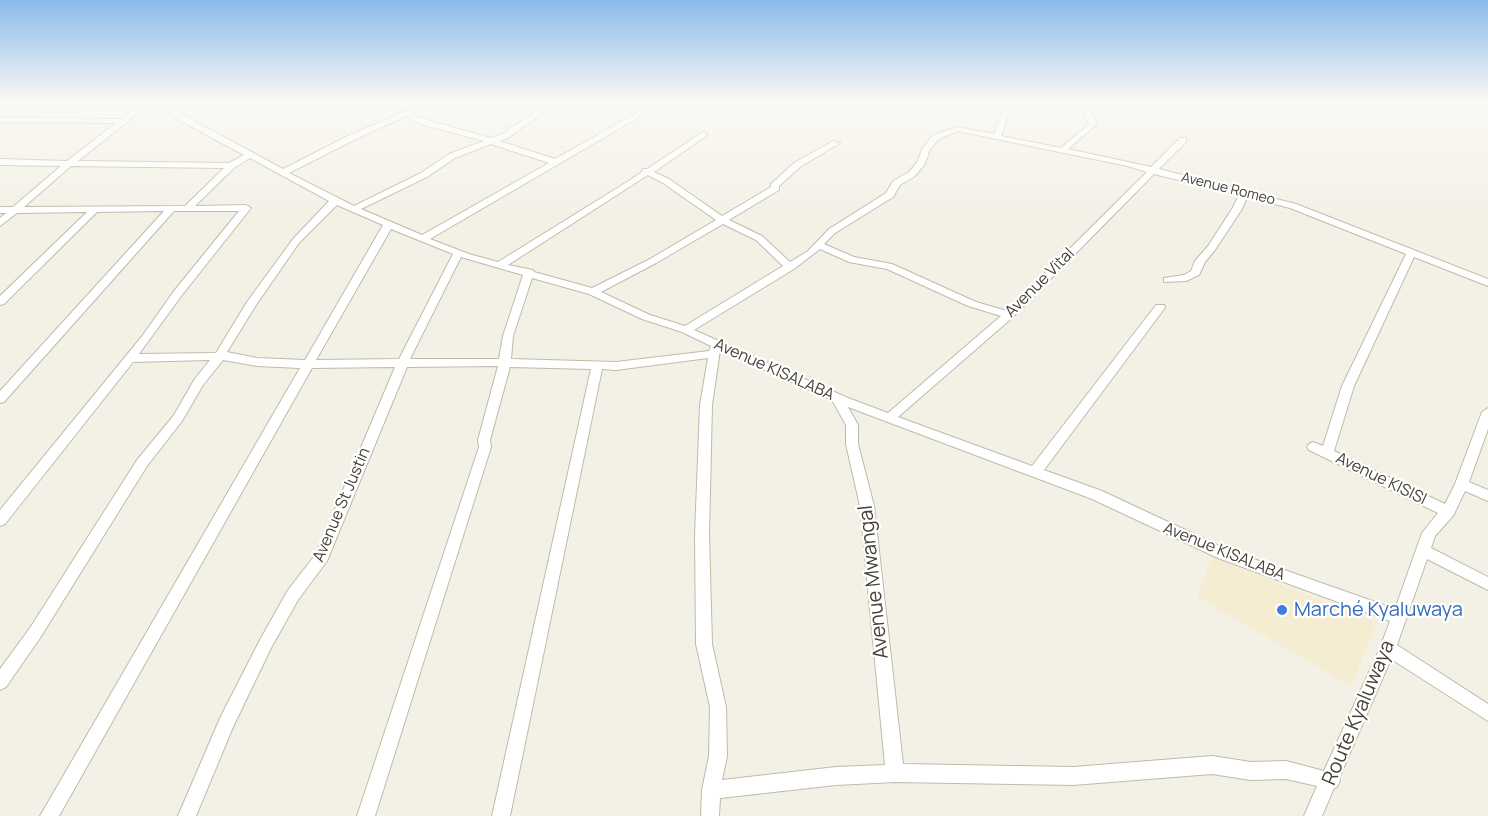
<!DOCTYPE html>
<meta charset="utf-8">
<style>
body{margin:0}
canvas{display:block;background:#f3f1e6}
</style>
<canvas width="1488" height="816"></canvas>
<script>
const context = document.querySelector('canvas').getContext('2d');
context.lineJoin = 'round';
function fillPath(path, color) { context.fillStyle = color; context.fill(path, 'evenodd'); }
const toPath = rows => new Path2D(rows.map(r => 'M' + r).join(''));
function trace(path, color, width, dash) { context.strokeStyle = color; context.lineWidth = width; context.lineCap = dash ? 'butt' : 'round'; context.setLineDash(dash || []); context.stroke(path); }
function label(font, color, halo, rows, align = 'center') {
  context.font = font + ' Manrope,sans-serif'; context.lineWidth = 4.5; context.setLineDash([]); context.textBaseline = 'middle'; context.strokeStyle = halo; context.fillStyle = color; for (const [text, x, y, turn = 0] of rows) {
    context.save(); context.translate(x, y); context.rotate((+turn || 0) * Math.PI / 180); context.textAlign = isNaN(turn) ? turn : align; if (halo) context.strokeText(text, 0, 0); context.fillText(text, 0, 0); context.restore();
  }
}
fillPath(toPath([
 [1212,556,1377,623,1351,686,1197,597]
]), '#f5edd2');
const minor = toPath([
 [143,102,152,102,78,161,229,163,244,155,179,120,158,102,167,102,185,116,283,169,348,136,426,102,436,102,413,113,413,116,491,138,502,134,550,102,559,102,508,138,499,141,555,159,656,102,665,102,430,239,469,254,498,262,627,182,642,172,643,169,647,169,703,132,707,134,706,136,654,172,669,179,722,216,771,187,771,184,794,163,833,141,840,143,800,167,779,186,779,190,729,220,762,236,790,262,808,251,829,229,886,193,893,181,909,172,918,161,922,149,933,135,957,127,994,134,1005,102,1013,102,1001,136,1061,148,1089,124,1083,110,1088,102,1096,102,1091,110,1097,124,1068,149,1151,167,1180,138,1186,138,1186,142,1159,169,1296,204,1488,279,1488,286,1414,257,1354,386,1334,451,1445,504,1455,484,1482,412,1488,408,1488,429,1469,482,1488,490,1488,501,1465,491,1453,516,1435,536,1431,548,1488,577,1488,590,1427,559,1397,645,1488,704,1488,721,1391,659,1339,778,1340,781,1337,787,1334,788,1322,816,1304,816,1317,786,1286,779,1251,780,1212,774,1073,785,895,782,836,785,720,798,719,816,701,816,702,790,709,756,710,707,696,644,695,535,700,405,708,358,616,370,602,369,510,816,492,816,591,369,510,367,490,440,491,447,375,816,357,816,479,447,478,440,498,366,407,367,327,561,298,600,271,648,233,727,196,816,178,816,221,716,261,638,288,590,316,554,395,367,312,368,59,816,40,816,300,368,257,366,223,360,203,385,182,421,147,466,40,638,6,687,0,690,0,669,30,628,137,460,174,415,194,380,210,360,133,362,5,524,0,526,0,510,143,335,174,291,239,211,174,211,4,402,0,403,0,391,164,211,97,212,4,304,0,305,0,296,87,212,17,213,0,226,0,218,6,213,0,213,0,207,13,207,61,166,0,165,0,159,67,161,116,123,0,122,0,118,122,119,143,102],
 [406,116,420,124,484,141,449,154,421,173,354,206,289,173,354,140,406,116],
 [958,131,1127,166,1147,172,1007,311,976,302,892,264,854,257,824,244,835,233,893,197,900,185,915,176,925,164,930,149,939,139,958,131],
 [491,144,549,163,422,235,361,209,427,177,455,158,491,144],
 [250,158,329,201,293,239,247,302,216,353,139,354,182,295,251,208,246,205,195,206,234,168,250,158],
 [71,166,224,168,185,206,24,207,71,166],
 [1154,174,1239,195,1232,209,1208,246,1195,261,1191,271,1184,275,1164,278,1164,282,1186,281,1199,275,1205,262,1215,250,1242,209,1247,197,1290,208,1406,254,1342,386,1323,446,1313,442,1309,444,1307,447,1309,450,1438,513,1422,533,1395,609,1228,550,1102,491,1044,470,1164,309,1165,307,1164,305,1156,305,1032,466,898,417,1013,317,1154,174],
 [648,175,663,183,716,220,650,259,592,288,534,272,533,270,508,265,648,175],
 [337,205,383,225,305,360,257,358,227,352,256,305,299,243,337,205],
 [723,224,756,240,783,266,685,326,650,315,601,292,656,263,723,224],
 [391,229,453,254,399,359,316,360,391,229],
 [820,249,849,262,887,269,968,306,1001,316,888,413,848,398,694,330,794,269,820,249],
 [461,257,523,275,503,336,499,359,410,359,461,257],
 [532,278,589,294,642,319,682,332,711,346,709,351,616,362,511,359,513,336,532,278],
 [720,350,832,400,846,425,846,444,860,506,885,765,836,767,722,780,727,756,726,707,712,644,709,535,712,405,720,350],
 [848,407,1092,499,1218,558,1390,621,1380,648,1324,771,1286,761,1251,762,1212,756,1073,767,903,764,874,506,858,444,858,425,848,407]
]);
trace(minor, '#bebba9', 2);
fillPath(minor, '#fff');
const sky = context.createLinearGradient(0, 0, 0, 216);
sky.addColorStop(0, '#8cbaeb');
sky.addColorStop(0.47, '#faf9f4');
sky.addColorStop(1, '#faf9f400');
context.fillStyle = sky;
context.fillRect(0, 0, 1488, 216);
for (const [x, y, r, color] of [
 [1282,610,6,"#3f7fe0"]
]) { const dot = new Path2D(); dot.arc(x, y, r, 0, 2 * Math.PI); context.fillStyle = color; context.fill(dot); trace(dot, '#fff', 2); }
label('14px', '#464236', '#fff', [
 ["Avenue Romeo",1228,189,14]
]);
label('16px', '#464236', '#fff', [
 ["Avenue Vital",1040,283,-45],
 ["Avenue KISALABA",774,370,24],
 ["Avenue KISISI",1381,479,26],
 ["Avenue St Justin",342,505,-67],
 ["Avenue KISALABA",1224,552,22]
]);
label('20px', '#464236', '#fff', [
 ["Avenue Mwangal",874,582,-96],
 ["Route Kyaluwaya",1359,713,-67]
]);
label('20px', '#366cbe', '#fff', [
 ["Marché Kyaluwaya",1294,610]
], 'left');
</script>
